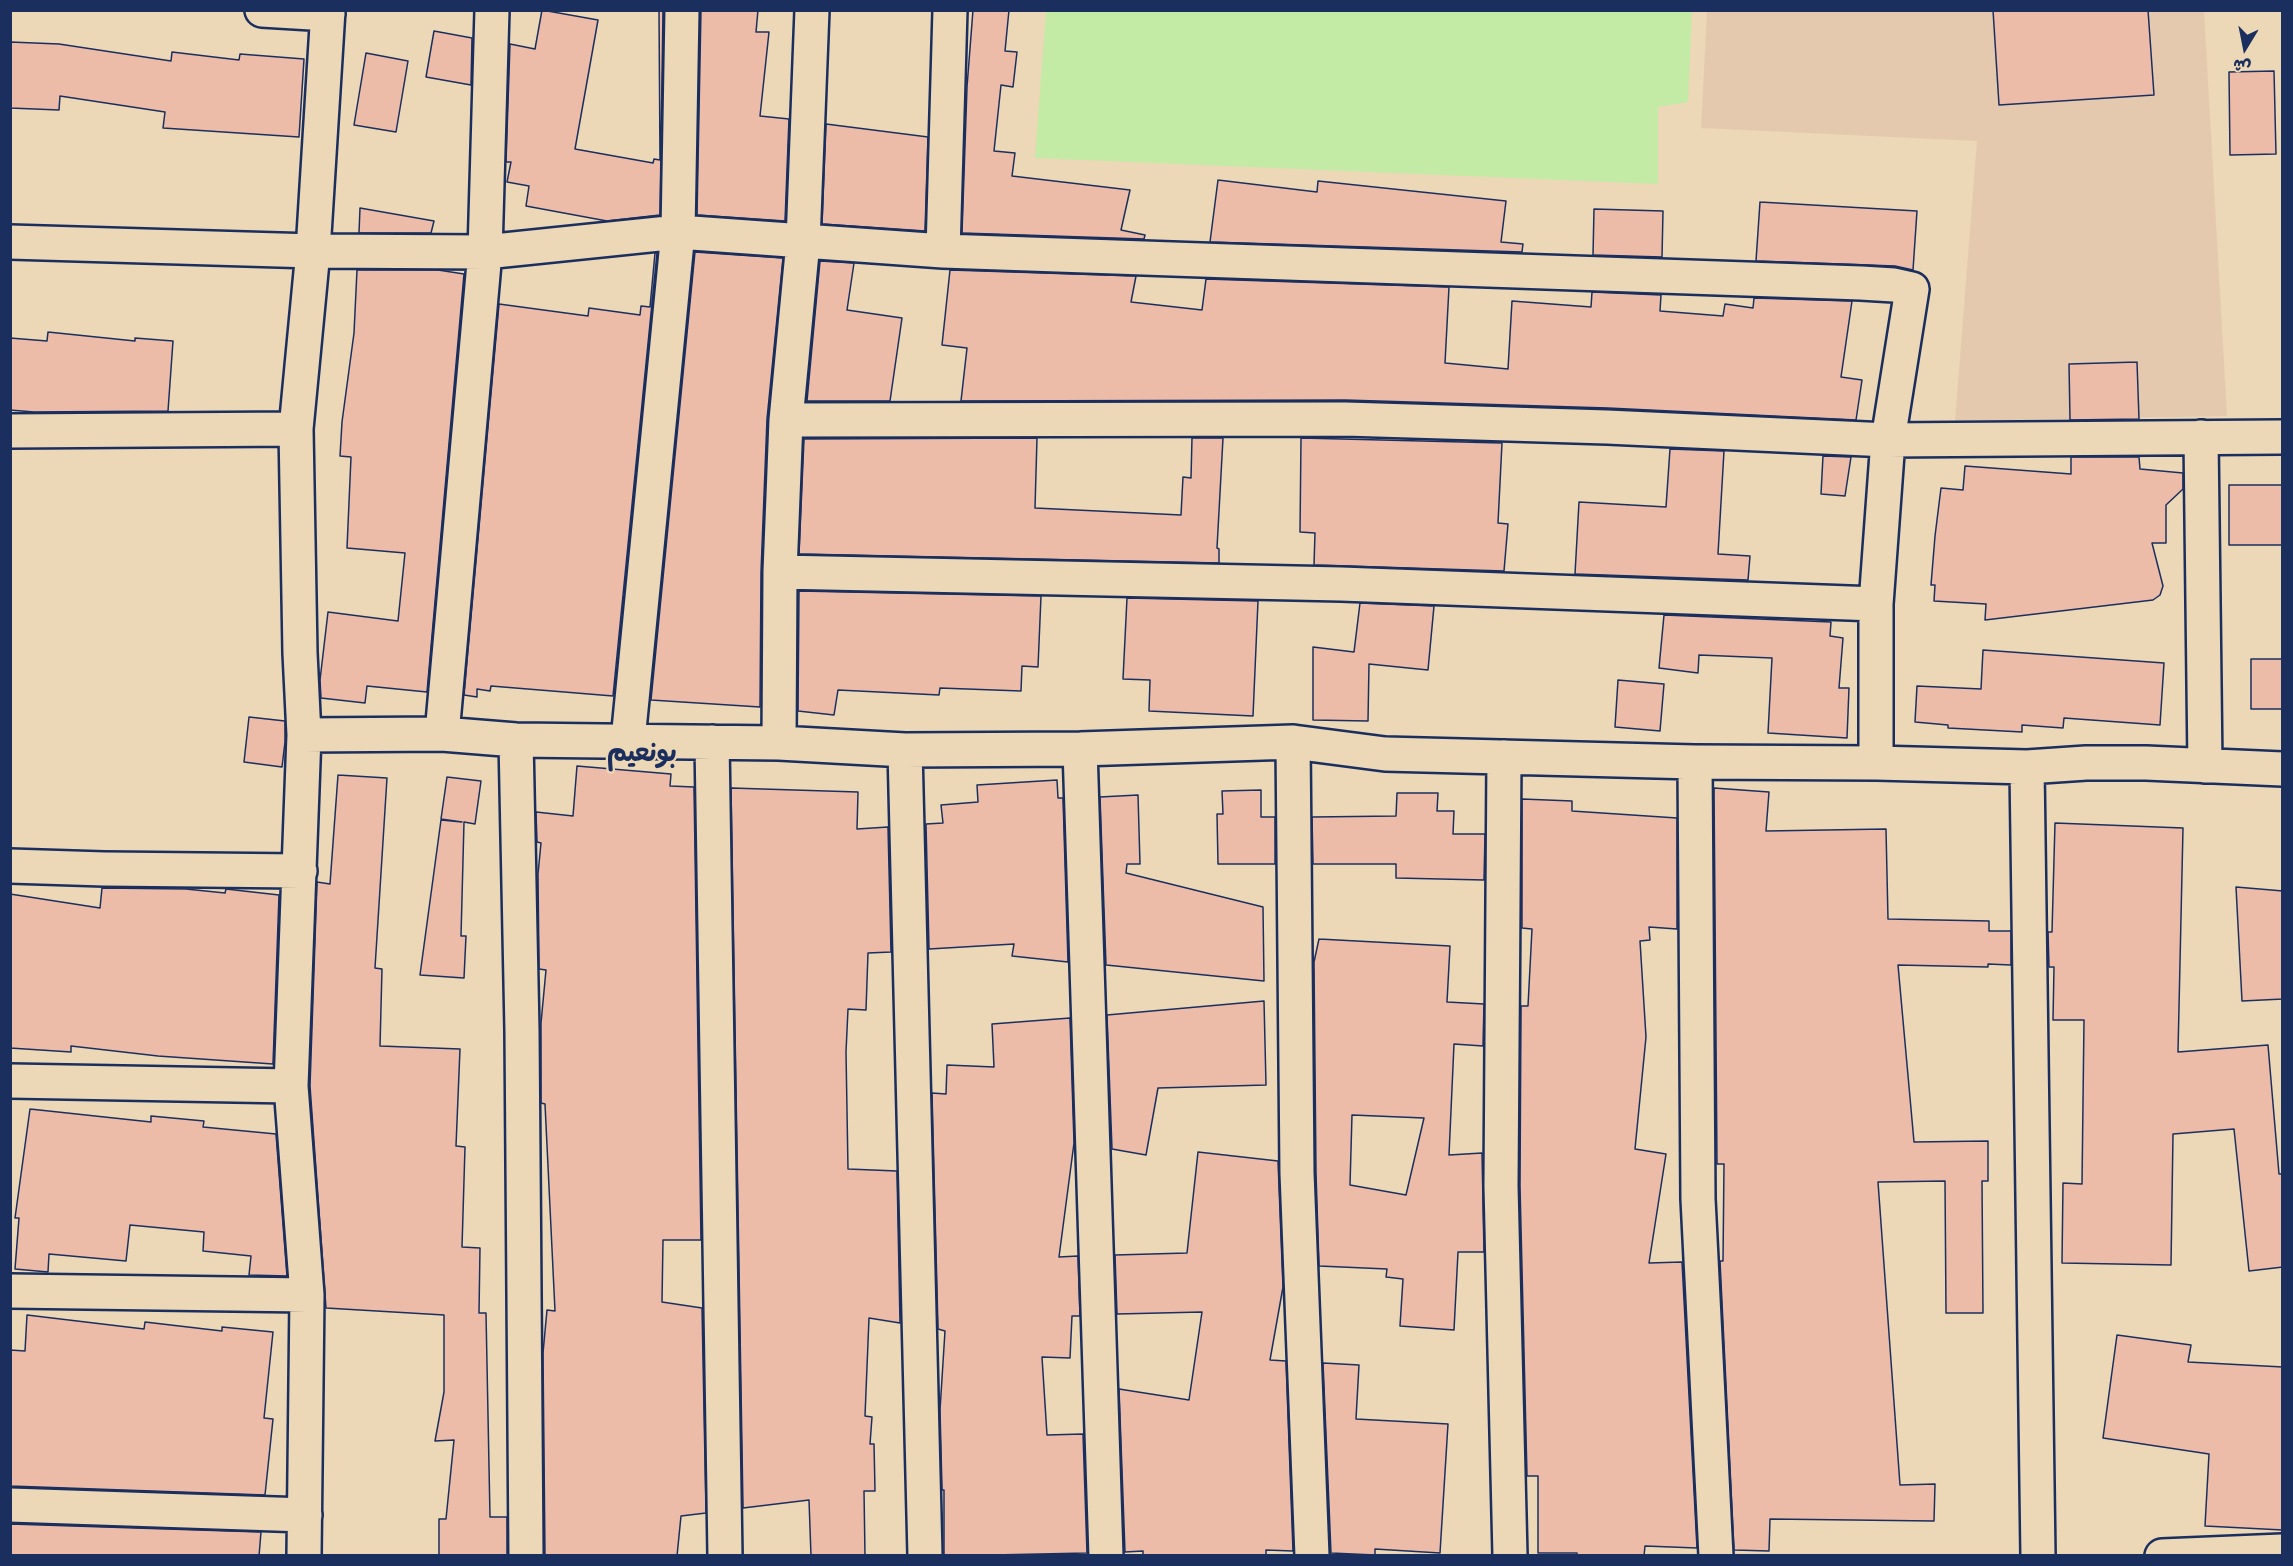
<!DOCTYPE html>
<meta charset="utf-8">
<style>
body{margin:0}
#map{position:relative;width:2293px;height:1566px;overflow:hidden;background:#ecd7b6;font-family:Caveat,"Playpen Sans Arabic",sans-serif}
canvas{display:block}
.frame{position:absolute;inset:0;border:12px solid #1b2f5e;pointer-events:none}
.north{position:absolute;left:2215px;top:18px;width:60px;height:60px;-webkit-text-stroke:4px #ecd7b6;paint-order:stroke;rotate:190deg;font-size:16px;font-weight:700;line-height:24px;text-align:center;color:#1b2f5e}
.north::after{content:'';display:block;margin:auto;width:21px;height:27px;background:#1b2f5e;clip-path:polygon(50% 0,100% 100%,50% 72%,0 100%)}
</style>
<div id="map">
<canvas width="2293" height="1566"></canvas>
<div class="frame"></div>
<div class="north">ش</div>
</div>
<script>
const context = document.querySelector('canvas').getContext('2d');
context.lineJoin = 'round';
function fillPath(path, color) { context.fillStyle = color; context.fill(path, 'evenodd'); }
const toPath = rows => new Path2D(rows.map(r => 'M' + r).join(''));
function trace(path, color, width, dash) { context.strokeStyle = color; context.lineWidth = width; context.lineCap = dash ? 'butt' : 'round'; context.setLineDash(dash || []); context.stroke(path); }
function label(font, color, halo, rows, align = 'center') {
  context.font = font + ' Caveat,"Playpen Sans Arabic",sans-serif'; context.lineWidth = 4.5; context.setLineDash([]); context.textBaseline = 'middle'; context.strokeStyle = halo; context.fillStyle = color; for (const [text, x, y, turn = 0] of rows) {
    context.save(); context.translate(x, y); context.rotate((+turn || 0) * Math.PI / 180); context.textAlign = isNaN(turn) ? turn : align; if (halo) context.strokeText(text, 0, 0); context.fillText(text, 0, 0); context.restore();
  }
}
fillPath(toPath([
 [1707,11,2204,11,2227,416,1955,421,1977,141,1701,128]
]), '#e4c9af');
fillPath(toPath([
 [1046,11,1692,11,1688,102,1658,107,1658,184,1035,158]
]), '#c3eba6');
const building = toPath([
 [542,10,598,20,575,149,653,163,654,159,660,160,659,10,663,10,660,215,607,221,526,206,529,186,507,182,511,162,506,162,510,44,535,49,542,10],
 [701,10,758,10,756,32,769,32,760,116,789,119,785,221,697,215,701,10],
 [973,10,1009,10,1005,51,1017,52,1013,87,1001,85,994,151,1015,153,1012,176,1130,190,1121,230,1145,235,1144,239,962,233,967,87,973,10],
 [1993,10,2148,10,2154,95,1999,105,1993,10],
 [434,31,472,38,471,85,426,77,434,31],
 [10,42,59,44,171,61,172,52,239,60,240,54,304,59,299,137,163,128,165,112,60,96,59,110,10,108,10,42],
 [366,53,408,61,396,132,354,125,366,53],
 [2274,71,2276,154,2230,155,2229,72,2274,71],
 [826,124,928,137,925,231,822,224,826,124],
 [1218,180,1317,192,1318,181,1506,201,1501,242,1523,244,1522,252,1210,242,1218,180],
 [1760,202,1917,211,1913,270,1895,266,1756,261,1760,202],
 [360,208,434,221,431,233,359,233,360,208],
 [1594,209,1663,211,1662,257,1593,255,1594,209],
 [695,252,783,258,767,419,761,572,760,707,651,700,695,252],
 [655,253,657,253,613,696,491,686,490,691,477,689,477,697,464,695,499,304,588,316,589,308,640,315,641,306,650,307,655,253],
 [820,261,854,263,847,310,902,318,890,401,807,401,820,261],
 [357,270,438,270,464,274,427,692,367,686,365,703,321,698,320,680,328,612,398,621,405,553,347,548,351,457,340,456,342,422,354,333,357,270],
 [950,270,1136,276,1131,302,1202,310,1206,279,1449,287,1445,363,1508,369,1512,301,1591,307,1592,292,1661,295,1660,311,1723,316,1725,304,1753,308,1754,298,1852,301,1841,377,1862,380,1856,420,1608,408,1345,400,961,401,967,348,942,345,950,270],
 [48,332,135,341,135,338,173,341,168,411,34,412,10,410,10,338,47,341,48,332],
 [2137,362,2139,419,2070,420,2069,364,2137,362],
 [1037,438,1035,508,1181,515,1183,477,1191,478,1192,438,1223,438,1217,548,1219,549,1219,563,799,554,804,439,1037,438],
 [1301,438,1502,443,1498,523,1508,524,1504,571,1314,565,1315,533,1300,532,1301,438],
 [1670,449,1724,451,1718,554,1750,556,1748,580,1575,574,1579,502,1666,507,1670,449],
 [1823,456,1851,457,1845,496,1821,494,1823,456],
 [2071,457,2139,457,2140,469,2183,473,2183,489,2166,505,2166,543,2152,543,2163,586,2160,595,2153,600,1985,620,1986,604,1934,601,1935,585,1931,585,1935,536,1941,488,1963,490,1965,466,2071,474,2071,457],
 [2229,485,2283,485,2283,545,2229,545,2229,485],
 [799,591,1041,596,1038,667,1022,666,1021,691,940,688,939,695,838,690,834,715,798,711,799,591],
 [1127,598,1258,601,1253,716,1149,711,1150,680,1123,679,1127,598],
 [1360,603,1434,606,1428,670,1369,664,1368,721,1313,720,1313,647,1354,652,1360,603],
 [1664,615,1831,622,1830,636,1843,638,1839,688,1849,688,1847,738,1768,733,1772,658,1699,655,1698,673,1659,668,1664,615],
 [1983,650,2164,663,2160,725,2064,718,2063,728,2022,725,2022,732,1948,728,1948,725,1915,722,1917,686,1981,689,1983,650],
 [2251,659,2283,659,2283,709,2251,709,2251,659],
 [1618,680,1664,684,1660,731,1615,727,1618,680],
 [249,717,285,721,285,742,282,767,244,762,249,717],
 [577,766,671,774,670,786,694,787,701,1240,663,1240,662,1302,702,1308,706,1513,681,1516,677,1556,545,1556,543,1353,547,1310,555,1311,545,1104,541,1103,541,1023,546,970,539,969,538,874,541,843,537,842,536,812,573,816,577,766],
 [338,775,387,778,375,968,382,969,380,1046,460,1049,456,1146,465,1147,462,1247,480,1248,479,1313,486,1313,490,1517,507,1517,507,1556,439,1556,439,1519,446,1519,454,1440,435,1441,444,1392,444,1315,326,1308,310,1086,317,882,330,884,338,775],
 [447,777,481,781,475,824,464,822,461,936,466,936,464,978,420,975,441,820,462,822,441,819,447,777],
 [1057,780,1058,798,1063,798,1068,962,1012,956,1014,944,929,949,926,824,943,823,941,805,978,802,977,785,1057,780],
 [731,788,858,792,857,829,888,827,891,952,868,953,866,1010,848,1009,846,1052,848,1169,897,1171,900,1323,869,1318,865,1416,872,1417,870,1444,874,1444,875,1491,864,1491,865,1556,811,1556,809,1500,743,1508,731,788],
 [1714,788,1769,792,1766,831,1886,829,1888,919,1989,921,1989,931,2011,931,2011,965,1988,964,1988,967,1898,965,1914,1142,1988,1141,1988,1181,1982,1181,1983,1313,1946,1313,1945,1181,1878,1182,1900,1485,1935,1484,1934,1521,1770,1519,1769,1551,1734,1550,1720,1261,1723,1261,1724,1164,1717,1164,1714,788],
 [1261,790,1261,817,1275,817,1275,864,1218,864,1217,814,1223,814,1222,791,1261,790],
 [1397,793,1438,793,1437,811,1454,811,1453,834,1485,834,1484,880,1396,878,1396,864,1313,864,1312,817,1396,816,1397,793],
 [1138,795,1140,864,1127,864,1126,873,1263,907,1264,981,1106,965,1100,797,1138,795],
 [1522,799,1572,801,1572,811,1677,818,1677,929,1649,927,1650,940,1640,941,1646,1037,1635,1149,1666,1154,1649,1263,1682,1262,1697,1548,1645,1546,1644,1556,1577,1556,1577,1553,1538,1553,1538,1476,1527,1476,1520,1186,1521,1006,1528,1006,1532,929,1522,928,1522,799],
 [2055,823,2183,828,2178,1052,2268,1045,2279,1174,2283,1174,2283,1267,2249,1271,2234,1129,2173,1134,2171,1265,2062,1263,2063,1183,2082,1184,2084,1020,2053,1020,2054,967,2049,967,2048,932,2052,932,2055,823],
 [2236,887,2283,891,2283,999,2242,1001,2236,887],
 [102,888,186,889,225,893,226,889,279,895,273,1064,158,1056,71,1046,71,1052,10,1048,10,894,100,908,102,888],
 [1319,939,1450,946,1447,1002,1484,1004,1483,1046,1454,1044,1449,1155,1482,1153,1484,1252,1458,1252,1454,1330,1400,1326,1403,1279,1386,1277,1387,1269,1319,1266,1316,1173,1314,962,1319,939],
 [1352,1115,1424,1118,1406,1195,1350,1185,1352,1115],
 [1264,1001,1266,1085,1158,1088,1146,1155,1112,1149,1107,1015,1264,1001],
 [1070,1018,1074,1143,1059,1257,1078,1256,1080,1316,1072,1316,1070,1358,1042,1357,1047,1435,1083,1434,1087,1553,944,1556,944,1490,942,1490,940,1410,945,1331,938,1329,932,1093,946,1094,947,1065,994,1067,992,1024,1070,1018],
 [30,1109,151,1122,151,1116,204,1121,203,1127,276,1134,287,1276,249,1275,251,1256,203,1251,204,1232,130,1225,126,1261,49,1254,48,1272,15,1269,19,1218,15,1218,30,1109],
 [1198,1152,1278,1161,1283,1287,1270,1360,1286,1361,1293,1551,1266,1550,1266,1556,1143,1556,1143,1551,1125,1552,1119,1389,1189,1400,1202,1312,1117,1314,1115,1255,1187,1253,1198,1152],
 [27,1315,144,1329,145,1322,222,1331,222,1327,273,1332,264,1418,273,1419,265,1495,10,1486,10,1350,25,1351,27,1315],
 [2117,1335,2191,1345,2188,1362,2283,1367,2283,1530,2205,1526,2209,1454,2103,1438,2117,1335],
 [1323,1363,1359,1365,1356,1419,1448,1424,1440,1553,1375,1549,1375,1555,1331,1553,1323,1363],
 [10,1524,261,1532,259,1556,10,1556,10,1524]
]);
fillPath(building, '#ecbca9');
trace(building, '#1b2f5e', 1.5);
const minor = toPath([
 [262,10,328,14],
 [10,242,313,251,485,252,678,232,943,251,1861,283,1894,285,1912,289,1888,440,1876,604,1876,763],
 [943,251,950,10],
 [786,420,1345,419,1607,427,1888,440,2282,437],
 [10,431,296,429],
 [2201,437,2205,766],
 [780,572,1341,584,1876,604],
 [442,734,485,252,492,10],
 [304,735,442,734,516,740,779,743,905,750,1080,749,1293,742,1385,754,1695,762,1876,763,2027,767,2086,763,2146,763,2282,769],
 [516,740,522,1031,526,1556],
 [628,740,678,232,682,10],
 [712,742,725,1556],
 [1293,742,1297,1173,1312,1556],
 [779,743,780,572,786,420,803,242,812,10],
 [1080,749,1106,1556],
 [905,750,925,1556],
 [1504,757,1501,1186,1510,1556],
 [1695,762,1698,1199,1716,1556],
 [2027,767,2038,1556],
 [10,866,104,869,300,871],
 [10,1081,291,1086],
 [10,1291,307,1295],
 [10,1505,305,1515],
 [304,1556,307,1295,291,1086,304,735,300,653,296,429,313,251,328,10],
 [2162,1556,2282,1551]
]);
trace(minor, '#1b2f5e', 38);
trace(minor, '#ecd7b6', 33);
label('bold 26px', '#1b2f5e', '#ecd7b6', [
 ["بونعيم",642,754]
]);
</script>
